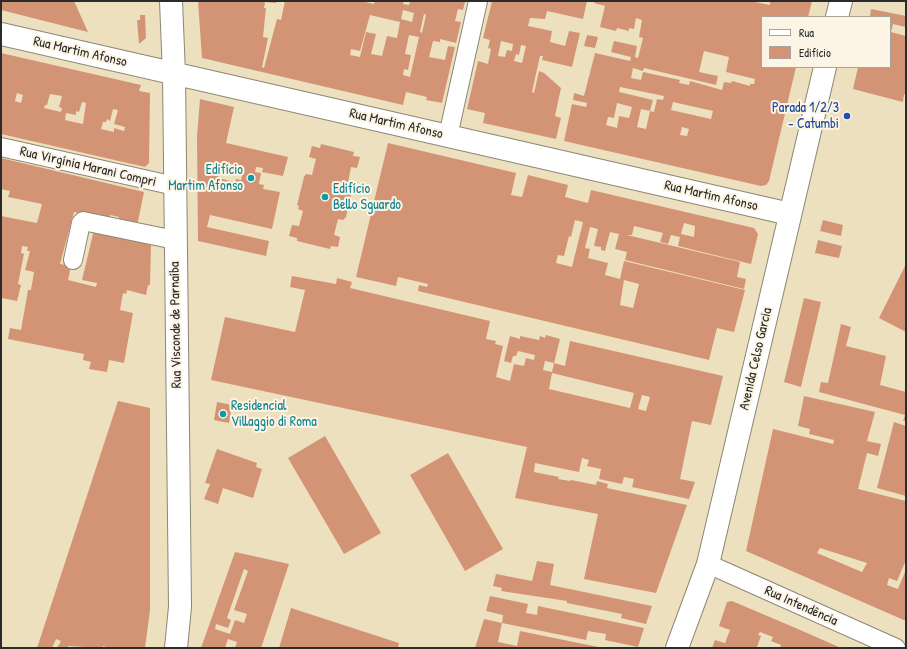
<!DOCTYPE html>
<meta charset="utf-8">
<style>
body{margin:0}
#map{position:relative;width:907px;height:649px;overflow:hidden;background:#ede0be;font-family:"Patrick Hand",sans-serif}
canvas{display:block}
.frame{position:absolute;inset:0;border:2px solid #2b2b2b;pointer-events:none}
.legend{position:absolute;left:761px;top:16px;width:130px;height:52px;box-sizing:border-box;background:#fcf5e5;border:1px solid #a8a49b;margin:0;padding:5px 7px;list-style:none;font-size:12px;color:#2b2b2b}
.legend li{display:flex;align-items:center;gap:8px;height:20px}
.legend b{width:20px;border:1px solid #a8a49b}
</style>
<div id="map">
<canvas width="907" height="649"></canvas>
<div class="frame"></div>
<ul class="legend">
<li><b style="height:5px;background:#fff"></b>Rua</li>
<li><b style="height:11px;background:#d39476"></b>Edifício</li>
</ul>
</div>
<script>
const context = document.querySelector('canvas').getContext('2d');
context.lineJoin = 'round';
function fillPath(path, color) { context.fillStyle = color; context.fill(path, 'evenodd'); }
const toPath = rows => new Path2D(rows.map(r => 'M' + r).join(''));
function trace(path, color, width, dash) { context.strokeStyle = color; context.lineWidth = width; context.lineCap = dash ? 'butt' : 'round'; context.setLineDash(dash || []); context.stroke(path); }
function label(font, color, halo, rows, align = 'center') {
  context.font = font + ' "Patrick Hand",sans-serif'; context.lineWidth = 4; context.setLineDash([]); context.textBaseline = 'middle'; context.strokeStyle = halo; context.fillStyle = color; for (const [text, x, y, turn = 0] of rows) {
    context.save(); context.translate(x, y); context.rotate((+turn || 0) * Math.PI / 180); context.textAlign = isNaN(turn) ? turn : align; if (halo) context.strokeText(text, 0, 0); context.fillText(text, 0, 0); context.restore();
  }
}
fillPath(toPath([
 [1,1,74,1,88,32,1,10],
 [198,1,277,1,276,3,265,2,264,8,266,8,263,37,268,38,262,67,264,68,277,19,281,20,285,1,361,1,374,4,375,1,404,1,403,4,409,5,410,1,465,2,463,10,458,9,455,21,461,22,456,43,440,39,440,42,433,41,429,57,445,60,448,46,455,47,442,103,426,100,427,97,406,92,403,105,202,58],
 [403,10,414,13,412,22,401,19],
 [424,14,426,15,422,33,420,32],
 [370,15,400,22,397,38,387,36,382,56,371,54,376,34,366,32,360,57,350,55,351,49,360,51],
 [409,35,419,37,410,77,403,75,404,69,408,70,411,55,405,54],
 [492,1,587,1,583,19,547,11,545,19,530,18,528,26,552,31,550,42,565,46,569,31,580,33,572,67,542,60,543,56,540,56,532,92,534,93,539,71,544,73,561,88,555,116,561,118,556,139,483,123,485,113,467,109,478,61,488,64,491,49,488,48,490,40,483,38],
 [501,41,513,44,512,51,507,50,505,57,498,56],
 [521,45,526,46,522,63,514,61,516,54,519,55],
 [595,1,750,1,770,5,770,1,812,1,808,17,762,17,762,67,796,67,769,181,766,185,761,186,564,141,572,104,586,107,587,103,573,100,574,93,584,96,595,53,630,61,631,57,611,52,614,41,637,46,635,57,638,58,643,38,639,37,642,20,636,18,634,29,629,28,629,31,617,28,616,31,600,27,605,6,594,3],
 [704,51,729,57,726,72,755,79,754,84,750,84,750,86,732,81,731,83,724,82,722,90,690,81,689,85,679,83,680,80,643,72,641,80,631,78,633,68,643,71,644,68,716,85,718,76,699,72],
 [620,87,664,96,663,100,657,99,654,112,650,111,653,100,619,92],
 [673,102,713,111,711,119,671,110],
 [617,103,632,107,629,118,619,116,617,128,606,125,608,117,614,118],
 [641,109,650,111,646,129,637,127],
 [682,127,689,129,687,136,680,135],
 [871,9,906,16,906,27,893,24,891,32,906,36,906,95,904,94,903,102,853,89,858,67,890,67,890,17,870,17],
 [140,15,145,15,146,38,139,44,137,20,140,20],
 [587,35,598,37,595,48,584,46],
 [1,53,141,85,139,91,150,93,149,163,145,167,1,134],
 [17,93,23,95,21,103,15,101],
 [50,94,62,96,59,107,62,108,61,112,44,108,45,105,47,105],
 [82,102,86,103,83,124,65,120,66,113,76,115,76,111,79,112],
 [113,109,118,110,114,124,125,127,124,131,114,128,114,132,101,129,103,122,106,122,107,119,110,121],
 [200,99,234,107,226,143,288,157,283,176,262,172,263,168,256,167,255,172,261,173,259,184,264,185,263,189,280,192,272,229,210,215,207,227,269,241,266,256,198,241,197,136],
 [222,162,244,167,241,180,236,179,235,182,218,178],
 [388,143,516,173,511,195,522,197,528,175,568,185,565,197,588,203,591,190,754,228,758,234,751,264,678,246,680,237,671,235,668,244,660,242,663,233,634,226,632,235,627,235,740,262,737,277,746,279,744,289,625,260,627,252,623,251,624,247,623,251,615,249,619,234,610,232,605,251,601,250,601,247,594,246,598,229,590,227,585,248,590,249,588,258,608,263,605,275,620,279,624,261,745,290,734,332,717,328,709,360,418,291,419,285,427,287,428,284,398,277,396,286,356,277],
 [575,220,583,222,572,267,556,263,558,255,564,256,569,236,571,237],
 [684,223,695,226,694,237,681,234],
 [624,280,639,284,633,308,620,305],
 [321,144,354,152,353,156,360,157,357,168,351,167,348,183,352,184,353,188,346,217,343,220,338,219,334,235,340,237,338,247,331,246,330,249,297,241,297,238,289,236,292,225,299,226,303,211,298,209,299,206,297,205,304,177,306,174,312,175,316,159,309,157,312,146,320,148],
 [1,158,144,192,137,226,118,222,119,217,110,215,109,220,74,212,60,264,71,266,68,280,96,287,97,283,82,280,94,230,151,245,150,285,148,285,146,295,127,290,126,294,123,293,120,310,133,313,124,363,109,360,107,372,89,369,91,362,83,360,84,354,8,339,10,328,21,330,28,290,31,290,34,272,25,270,30,251,27,251,28,247,22,246,21,253,24,254,18,284,21,285,17,301,1,298,1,216,37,223,42,204,8,197,10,191,1,189],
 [823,220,843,225,841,236,820,231],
 [818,240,842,246,839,258,815,253],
 [906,264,906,332,879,318],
 [292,276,336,284,337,278,352,282,350,288,490,321,486,339,496,341,495,344,503,346,496,377,510,381,514,364,524,366,526,358,534,360,535,355,518,351,516,356,513,356,511,363,504,361,510,336,520,339,520,336,539,340,540,336,545,338,546,335,560,339,554,363,545,361,543,370,552,372,554,363,565,366,570,341,723,376,711,425,692,421,680,479,695,482,689,499,632,487,634,479,624,477,622,484,599,479,601,469,587,466,589,460,582,458,579,472,535,463,534,472,559,477,558,479,570,481,571,480,596,485,597,481,608,484,607,488,687,505,656,593,584,579,598,514,515,498,527,447,211,380,225,317,295,332,305,290,290,287],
 [552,373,634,393,630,408,549,389],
 [642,395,650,397,646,411,638,409],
 [804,298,821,302,801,387,784,382],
 [841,324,851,327,846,346,886,356,880,385,906,392,906,421,903,421,905,415,819,392,821,382,828,383],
 [804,396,875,412,867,441,881,444,878,456,867,453,858,489,906,501,906,560,897,581,889,578,887,585,898,589,905,572,906,573,906,621,746,551,773,429,833,444,834,440,809,434,810,429,798,426],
 [820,548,867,563,862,572,817,553],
 [118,401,150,408,150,610,145,648,109,648,103,646,102,648,68,646,68,648,57,648,61,641,56,639,52,648,37,648],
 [217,402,232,405,229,423,214,420],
 [894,422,906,426,906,496,877,488],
 [325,436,381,533,344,554,288,458],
 [217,449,257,463,256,467,262,469,253,498,223,488,218,504,204,499,210,484,205,483],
 [448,453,503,549,465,571,410,475],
 [235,552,289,564,261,648,235,648,237,642,228,639,225,648,201,648],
 [244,569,248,571,234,610,247,614,244,623,235,620,230,634,215,629,216,624,228,628,231,620,227,618],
 [537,561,554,564,550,585,652,606,646,624,621,618,622,614,567,603,567,601,501,591,502,588,493,586,496,574,532,581],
 [490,596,528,604,526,613,537,615,538,606,644,628,638,647,605,640,606,634,588,631,586,640,502,623,503,615,486,611],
 [732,601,798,629,841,648,780,648,781,645,771,641,773,637,760,632,758,635,761,636,757,647,761,648,712,648,715,640,725,643,730,630,719,626,727,602],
 [291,608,399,643,398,648,279,648],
 [484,619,502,623,498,642,517,646,520,631,603,648,475,648]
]), '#d39476');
const minor = toPath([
 [448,136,478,1],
 [1,147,175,186],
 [73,260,81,223,83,221,175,240],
 [708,564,896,648]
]);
const tertiary = toPath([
 [171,1,174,74,180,607,176,648],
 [1,34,790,214]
]);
const secondary = toPath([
 [837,17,841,1],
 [677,648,708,564,825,67]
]);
trace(minor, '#8c8674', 20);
trace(tertiary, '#8c8674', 24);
trace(secondary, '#8c8674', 24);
trace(minor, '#fff', 18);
trace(tertiary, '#fff', 22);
trace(secondary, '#fff', 22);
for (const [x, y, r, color] of [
 [847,116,4,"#1a4fb4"],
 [251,178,4,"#0f9aa8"],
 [325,197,4,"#0f9aa8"],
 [223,414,4,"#0f9aa8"]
]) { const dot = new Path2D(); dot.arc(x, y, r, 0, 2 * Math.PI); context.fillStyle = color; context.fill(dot); trace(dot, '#fcf5e5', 1.5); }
label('14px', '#2b2b2b', '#fcf5e5', [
 ["Rua Martim Afonso",80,52,13],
 ["Rua Martim Afonso",396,124,13],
 ["Rua Virgínia Marani Compri",88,167,13],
 ["Rua Martim Afonso",711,196,13],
 ["Rua Visconde de Parnaíba",176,325,-91],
 ["Avenida Celso Garcia",756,359,-77],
 ["Rua Intendência",801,606,24]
]);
label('14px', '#164399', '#fcf5e5', [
 ["Parada 1/2/3",839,108],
 ["- Catumbi",839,124]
], 'right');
label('14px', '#0d838f', '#fcf5e5', [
 ["Edifício",243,170,"right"],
 ["Martim Afonso",243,186,"right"],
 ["Edifício",333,189],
 ["Bello Sguardo",333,205],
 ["Residencial",231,406],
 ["Villaggio di Roma",231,422]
], 'left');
</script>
